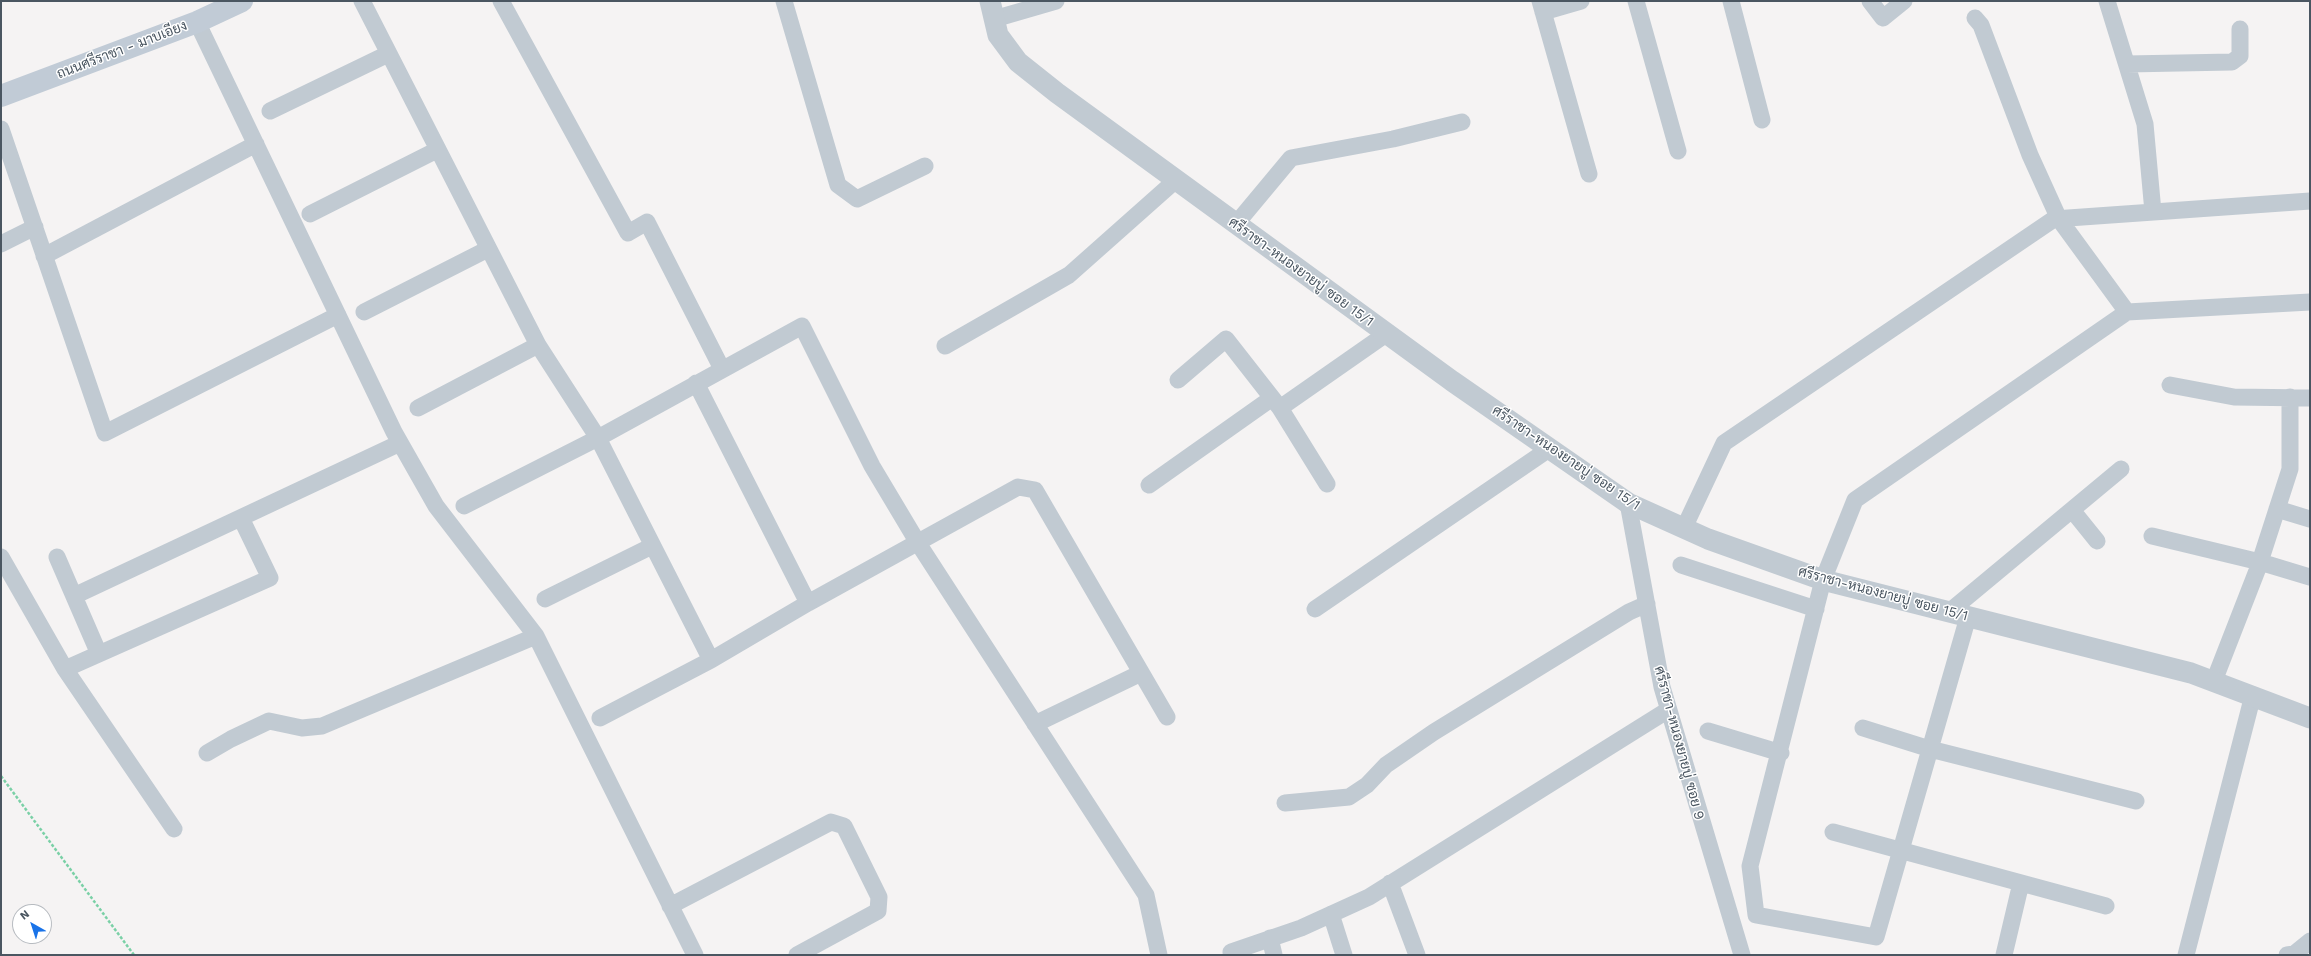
<!DOCTYPE html>
<meta charset="utf-8">
<style>
body{margin:0}
#map{position:relative;width:2311px;height:956px;overflow:hidden;background:#f5f3f3;font-family:"Work Sans",sans-serif}
canvas{display:block}
.frame{position:absolute;inset:0;border:2px solid #4a5661;pointer-events:none}
.north{position:absolute;left:12px;top:904px;width:40px;height:40px;box-sizing:border-box;background:#fff;border:1px solid #b7bbc0;border-radius:50%;rotate:321deg;font-size:11px;font-weight:700;line-height:16px;text-align:center;color:#4a5661}
.north::after{content:'';display:block;margin:auto;width:14px;height:18px;background:#1a73e8;clip-path:polygon(50% 0,100% 100%,50% 72%,0 100%)}
</style>
<div id="map">
<canvas width="2311" height="956"></canvas>
<div class="frame"></div>
<div class="north">N</div>
</div>
<script>
const context = document.querySelector('canvas').getContext('2d');
context.lineJoin = 'round';
const toPath = rows => new Path2D(rows.map(r => 'M' + r).join(''));
function trace(path, color, width, dash) { context.strokeStyle = color; context.lineWidth = width; context.lineCap = dash ? 'butt' : 'round'; context.setLineDash(dash || []); context.stroke(path); }
function label(font, color, halo, rows, align = 'center') {
  context.font = font + ' "Work Sans",Sarabun,sans-serif'; context.lineWidth = 3; context.setLineDash([]); context.textBaseline = 'middle'; context.strokeStyle = halo; context.fillStyle = color; for (const [text, x, y, turn = 0] of rows) {
    context.save(); context.translate(x, y); context.rotate((+turn || 0) * Math.PI / 180); context.textAlign = isNaN(turn) ? turn : align; if (halo) context.strokeText(text, 0, 0); context.fillText(text, 0, 0); context.restore();
  }
}
trace(toPath([
 [1,776,134,955]
]), '#7ad0a6', 2.5, [3, 2]);
trace(toPath([
 [362,1,538,345,598,438,711,660],
 [501,1,628,233,647,222,722,369],
 [784,1,838,185,857,199,925,166],
 [1540,1,1589,174],
 [1636,1,1678,151],
 [1731,1,1762,120],
 [1870,1,1883,18,1904,1],
 [2107,1,2145,124,2153,212],
 [1543,12,1581,1],
 [1975,18,1981,25,2030,155,2059,219,2127,312],
 [994,19,1056,1],
 [197,22,394,432,436,506,536,636,695,955],
 [2127,64,2232,62,2240,56,2240,29],
 [270,111,388,54],
 [1,129,105,433,338,315],
 [310,214,437,150],
 [1236,224,1291,158,1393,139,1462,122],
 [1,244,35,227],
 [44,256,256,144],
 [364,312,488,249],
 [945,346,1069,275,1176,180],
 [1178,380,1226,339,1280,408,1327,484],
 [696,383,808,603],
 [2170,385,2234,397,2310,398],
 [418,408,538,345],
 [1280,408,1386,334],
 [1149,485,1272,398],
 [1628,503,1662,687,1742,955],
 [464,506,598,438,802,326,872,466,918,543,1146,895,1159,955],
 [2277,509,2310,519],
 [2072,510,2097,541],
 [1684,528,1724,443,2054,219,2310,201],
 [2152,536,2260,562,2310,577],
 [1,557,65,669,174,829],
 [57,557,99,654],
 [1681,565,1816,609],
 [74,596,400,443],
 [545,599,652,546],
 [1315,609,1549,449],
 [1949,612,2121,469],
 [1968,617,1876,937,1756,915,1750,866,1823,580,1855,500,2127,312,2310,302],
 [65,669,270,578,241,518],
 [2214,681,2258,568,2290,469,2290,397],
 [600,718,711,660,808,603,1018,487,1035,490,1167,717],
 [1035,724,1141,673],
 [1863,728,1930,749,2136,801],
 [1708,731,1781,753],
 [207,753,231,739,269,721,302,728,322,726,536,636],
 [1285,803,1349,797,1367,785,1386,765,1434,732,1629,612,1647,604],
 [1833,832,2106,906],
 [1390,883,1417,955],
 [670,906,831,822,844,826,879,897,878,911,797,955],
 [1331,914,1344,955],
 [1270,938,1274,955],
 [1231,952,1301,928,1369,897,1668,710],
 [2004,955,2021,883],
 [2186,955,2253,695],
 [2287,955,2294,954,2310,941]
]), '#c1cad2', 17);
trace(toPath([
 [990,1,998,35,1018,62,1057,93,1452,381,1628,503,1708,539,1823,580,2191,673,2310,718]
]), '#c1cad2', 21);
trace(toPath([
 [1,96,197,22,242,1]
]), '#c1cbd6', 22);
label('14px', '#4a5661', '#fff', [
 ["ถนนศรีราชา - มาบเอียง",122,50,-21],
 ["ศรีราชา-หนองยายบู่ ซอย 15/1",1301,272,36],
 ["ศรีราชา-หนองยายบู่ ซอย 15/1",1566,458,34],
 ["ศรีราชา-หนองยายบู่ ซอย 15/1",1883,594,15],
 ["ศรีราชา-หนองยายบู่ ซอย 9",1679,743,75]
]);
</script>
